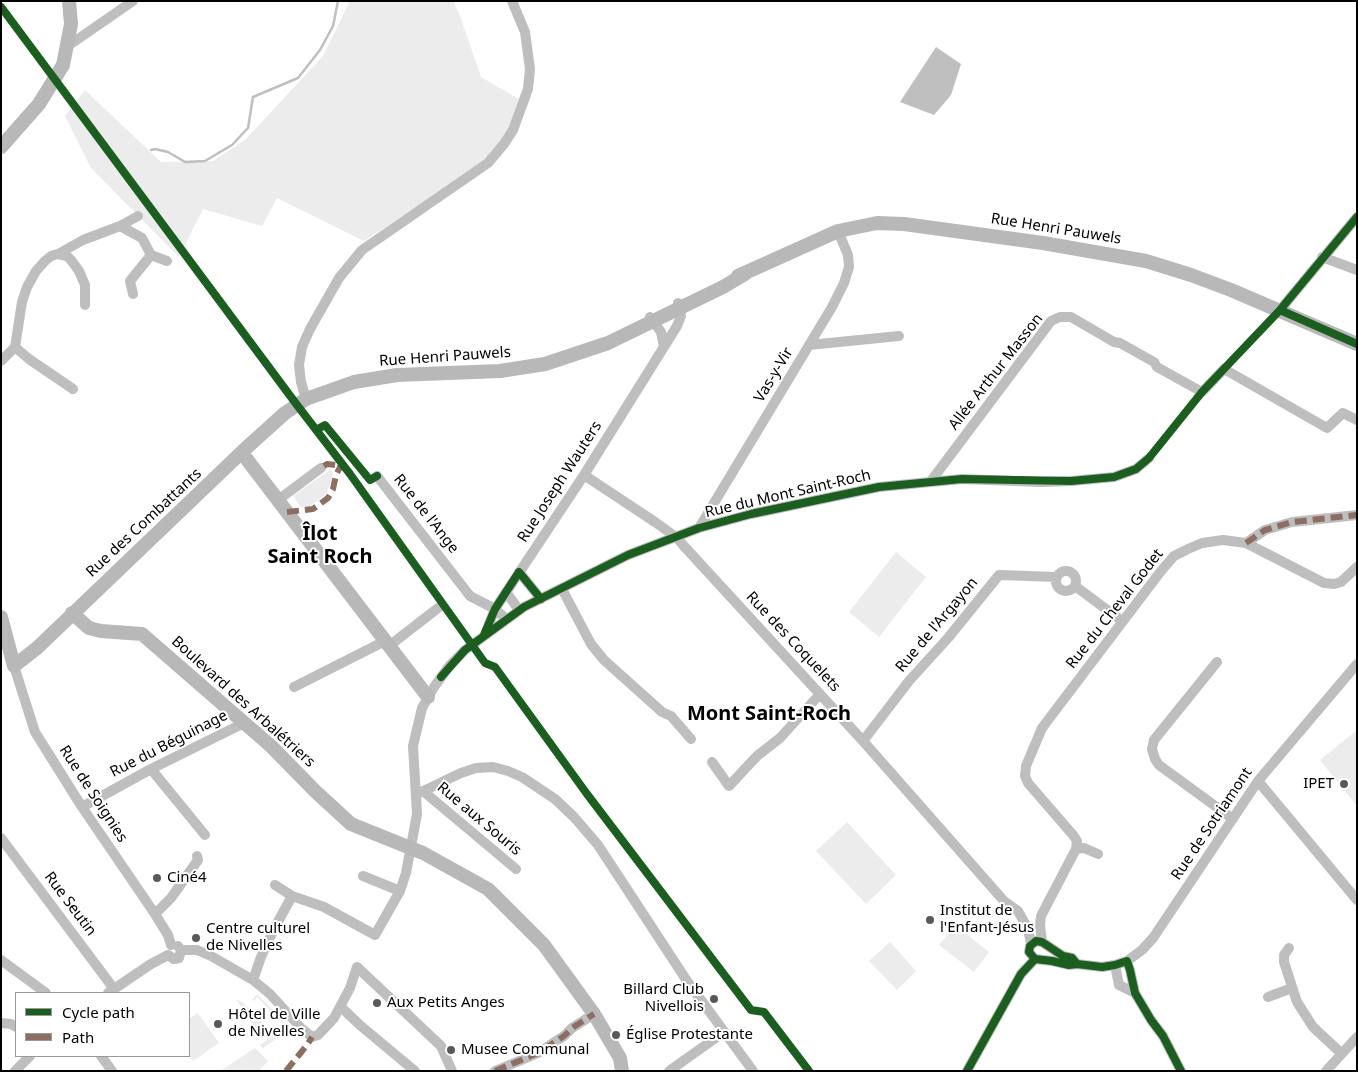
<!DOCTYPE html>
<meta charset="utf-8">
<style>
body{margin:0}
#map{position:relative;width:1358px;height:1072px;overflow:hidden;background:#fff;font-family:"Noto Sans",sans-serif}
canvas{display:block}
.frame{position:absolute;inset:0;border:2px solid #000;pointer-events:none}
.legend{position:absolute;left:15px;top:992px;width:175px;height:65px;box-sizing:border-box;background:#fff;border:1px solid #999;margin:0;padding:6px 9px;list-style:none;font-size:15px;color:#000}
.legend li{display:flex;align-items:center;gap:10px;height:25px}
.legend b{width:25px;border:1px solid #999}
</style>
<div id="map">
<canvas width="1358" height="1072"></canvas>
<div class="frame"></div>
<ul class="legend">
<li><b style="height:6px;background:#1b5e20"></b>Cycle path</li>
<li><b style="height:6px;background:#8d6e63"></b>Path</li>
</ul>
</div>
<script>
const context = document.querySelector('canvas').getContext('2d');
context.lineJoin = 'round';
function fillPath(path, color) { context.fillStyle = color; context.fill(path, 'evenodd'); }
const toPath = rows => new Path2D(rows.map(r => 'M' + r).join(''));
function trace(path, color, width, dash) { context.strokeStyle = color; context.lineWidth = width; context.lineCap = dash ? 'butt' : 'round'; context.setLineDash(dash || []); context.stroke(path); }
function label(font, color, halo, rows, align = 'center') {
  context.font = font + ' "Noto Sans",sans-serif'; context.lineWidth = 4; context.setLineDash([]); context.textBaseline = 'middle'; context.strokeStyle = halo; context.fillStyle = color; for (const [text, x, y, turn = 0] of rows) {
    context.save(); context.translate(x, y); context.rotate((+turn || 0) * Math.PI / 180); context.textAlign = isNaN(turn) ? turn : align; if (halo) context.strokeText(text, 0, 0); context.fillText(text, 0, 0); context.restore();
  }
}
fillPath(toPath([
 [350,1,453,1,459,13,481,77,524,102,494,157,364,241,277,198,262,226,203,209,179,257,91,168,65,116,85,90,161,162,213,161,245,140,323,56],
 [331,469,333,474,331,482,326,494,309,507,301,507,293,496],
 [896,552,926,577,879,637,849,612],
 [1357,730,1357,806,1320,760],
 [847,822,896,875,866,904,816,851],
 [955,925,989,952,974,972,939,945],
 [890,942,916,971,897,990,869,961],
 [257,994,284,1021,283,1022,290,1030,263,1048,260,1045,278,1032,276,1029,283,1023,257,997,254,1001,252,1000],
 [236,999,242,1002,262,1021,263,1025,260,1028,254,1027],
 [198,1013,219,1043,193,1061,189,1055,189,1019],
 [255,1048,268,1061,259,1071,222,1070]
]), '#ececec');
fillPath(toPath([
 [936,47,961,64,951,95,934,115,900,102]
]), '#bfbfbf');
trace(toPath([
 [151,150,155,149,168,152,185,162,205,161,232,145,248,128,253,97,298,78,320,50,333,26,338,1]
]), '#bfbfbf', 2.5);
trace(toPath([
 [68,46,133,1],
 [120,226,142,238,151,255,130,281,133,294],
 [58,254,67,256,71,260,79,271,85,285,85,305],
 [151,255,167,261],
 [1322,257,1357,270],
 [1280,310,1357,217],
 [650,317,661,332,664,347],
 [809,345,899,336],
 [15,347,29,359,73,389],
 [1,361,15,347,22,302,27,287,36,271,45,261,51,256,58,254,83,240,120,226,138,216],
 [306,399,301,382,299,365,302,347,310,329,339,278,362,250,488,163,504,144,513,130,528,89,530,69,525,32,512,1],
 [584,475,655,522,676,537,683,545,863,741,1004,901,1018,911,1028,929,1031,944],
 [377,476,470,596,495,609,506,619],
 [931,481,1051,321,1060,317,1071,317,1114,342,1120,343,1154,362,1157,367,1202,392,1224,369,1327,428,1343,413,1357,420],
 [278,500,321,468],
 [699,528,832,307,844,283,849,267,848,255,838,231],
 [1246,543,1265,530,1292,522,1357,515],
 '1056 581a10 10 0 1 1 20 0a10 10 0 1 1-20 0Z',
 [519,572,541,599],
 [1075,586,1122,621],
 [562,589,591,644,604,660,662,712,671,716,691,739],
 [506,592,519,610],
 [485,634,495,609,584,475,677,326,681,316,678,303],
 [389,646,438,608],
 [1217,662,1154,740,1152,749,1155,759,1159,765,1233,819],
 [14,666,35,732,82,807,155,914,168,935,171,945],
 [294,687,385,641],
 [863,741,909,681,948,638,999,575,1057,577],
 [712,762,729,786,757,756,780,738,820,694],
 [151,769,205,835],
 [1258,781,1357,900],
 [423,791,516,869],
 [417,794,461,773,476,768,493,767,508,771,522,777,555,799,574,817,598,845,687,981,753,1071],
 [82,807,151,769,244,723],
 [1,838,114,989],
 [1076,849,1084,848,1098,854],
 [363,876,400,891],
 [275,885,292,896,324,907,375,935,400,891,406,873,417,814,413,746,422,708,434,687,450,665,465,650,524,607,628,555,699,528,751,514,879,487,962,479,1042,482,1071,481,1114,477,1136,469,1149,458],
 [155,914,171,898,198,860,197,856],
 [1042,942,1040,925,1041,916,1076,849,1077,841,1073,835,1028,783,1025,776,1026,766,1042,728,1161,571,1174,556,1188,549,1202,543,1223,540,1246,543,1324,583,1334,584,1341,582,1357,567],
 [1289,948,1284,955,1284,962,1297,1002,1313,1027,1341,1053],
 [181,950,197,950,211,956,253,980,270,994,301,1028,312,1037,318,1035,334,1018,350,988,357,967,441,1046,452,1071],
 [168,955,174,959,179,958,181,950,178,946],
 [1,960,46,993],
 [1127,961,1130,970,1135,993,1151,1020,1163,1036,1181,1071],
 [1077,964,1072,958,1063,956,1042,942,1036,941,1030,946,1029,952,1035,959,1052,961,1069,965,1077,964,1102,967,1115,965,1127,961,1142,950,1153,938,1258,781,1357,664],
 [1115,965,1119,985,1135,993],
 [253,980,261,957,274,929,292,896],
 [108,993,151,964,168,955],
 [1268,997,1292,988],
 [341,1007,361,1026,415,1071],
 [1,1023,11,1024,16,1027],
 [101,1056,112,1071],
 [15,1071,30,1056],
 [495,1071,538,1053,564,1036,572,1028,594,1014],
 [669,1071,724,1032],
 [967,1071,1021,974,1035,959],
 [1326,1071,1357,1037]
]), '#bebebe', 10);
trace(toPath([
 [1,147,39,104,63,65,71,24,69,1],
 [738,276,838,231,877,223,904,224,1043,243,1146,261,1191,275,1231,290,1357,344],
 [242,453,428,697],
 [72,613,89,628,101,631,142,634,272,747,315,791,351,824,423,853,488,889,544,945,594,1014,620,1058,622,1071],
 [1,617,14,666],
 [14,666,37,648,245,449,285,413,306,399,354,382,397,375,500,371,545,364,608,343,723,287,745,274]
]), '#b8b8b8', 14);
trace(toPath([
 [287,512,313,509,328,498,333,489,336,475,342,463,336,465,327,464,321,468],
 [1246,543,1265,530,1292,522,1357,515],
 [286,1071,307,1045,312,1037],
 [495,1071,538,1053,564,1036,572,1028,594,1014]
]), '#8d6e63', 6, [12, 6]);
trace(toPath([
 [1,7,297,405,350,474,485,663,495,667,587,794,751,1010,764,1012,809,1071],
 [1280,310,1357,344],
 [316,430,325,425,370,480,377,476],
 [484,635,495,609,519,572,541,599],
 [441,677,465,650,524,607,628,555,699,528,751,514,879,487,962,479,1071,481,1114,477,1136,469,1149,458,1202,392,1280,310,1357,217],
 [1077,964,1072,958,1063,956,1042,942,1036,941,1030,946,1029,952,1035,959,1052,961,1069,965,1077,964,1102,967,1115,965,1127,961,1130,970,1135,993,1151,1020,1163,1036,1181,1071],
 [967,1071,1021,974,1035,959]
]), '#1b5e20', 8);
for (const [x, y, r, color] of [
 [1344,784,5,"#595959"],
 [157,878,5,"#595959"],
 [930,920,5,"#595959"],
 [196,938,5,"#595959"],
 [714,999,5,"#595959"],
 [377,1003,5,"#595959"],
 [218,1024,5,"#595959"],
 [616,1035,5,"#595959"],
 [451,1050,5,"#595959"]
]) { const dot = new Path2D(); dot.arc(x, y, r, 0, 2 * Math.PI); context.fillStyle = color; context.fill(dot); trace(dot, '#fff', 2); }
label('15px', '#000', '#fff', [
 ["Rue Henri Pauwels",1056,229,9],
 ["Rue Henri Pauwels",445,357,-4],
 ["Allée Arthur Masson",996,372,-52],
 ["Vas-y-Vir",774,375,-59],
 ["Rue Joseph Wauters",560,482,-57],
 ["Rue du Mont Saint-Roch",788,494,-13],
 ["Rue de l'Ange",426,514,52],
 ["Rue des Combattants",144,523,-43],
 ["Rue du Cheval Godet",1115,609,-52],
 ["Rue de l'Argayon",937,625,-50],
 ["Rue des Coquelets",793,642,47],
 ["Boulevard des Arbalétriers",243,702,42],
 ["Rue du Béguinage",169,744,-27],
 ["Rue de Soignies",93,794,57],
 ["Rue aux Souris",479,819,40],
 ["Rue de Sotriamont",1212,824,-56],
 ["Rue Seutin",70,904,53]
]);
label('15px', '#000', '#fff', [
 ["IPET",1334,784,"right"],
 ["Ciné4",167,878],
 ["Institut de",940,911],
 ["l'Enfant-Jésus",940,928],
 ["Centre culturel",206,929],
 ["de Nivelles",206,946],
 ["Billard Club",704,990,"right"],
 ["Nivellois",704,1007,"right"],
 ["Aux Petits Anges",387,1003],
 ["Hôtel de Ville",228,1015],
 ["de Nivelles",228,1032],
 ["Église Protestante",626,1035],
 ["Musee Communal",461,1050]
], 'left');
label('bold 20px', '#000', '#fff', [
 ["Îlot",320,534],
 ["Saint Roch",320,557],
 ["Mont Saint-Roch",769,714]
]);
</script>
